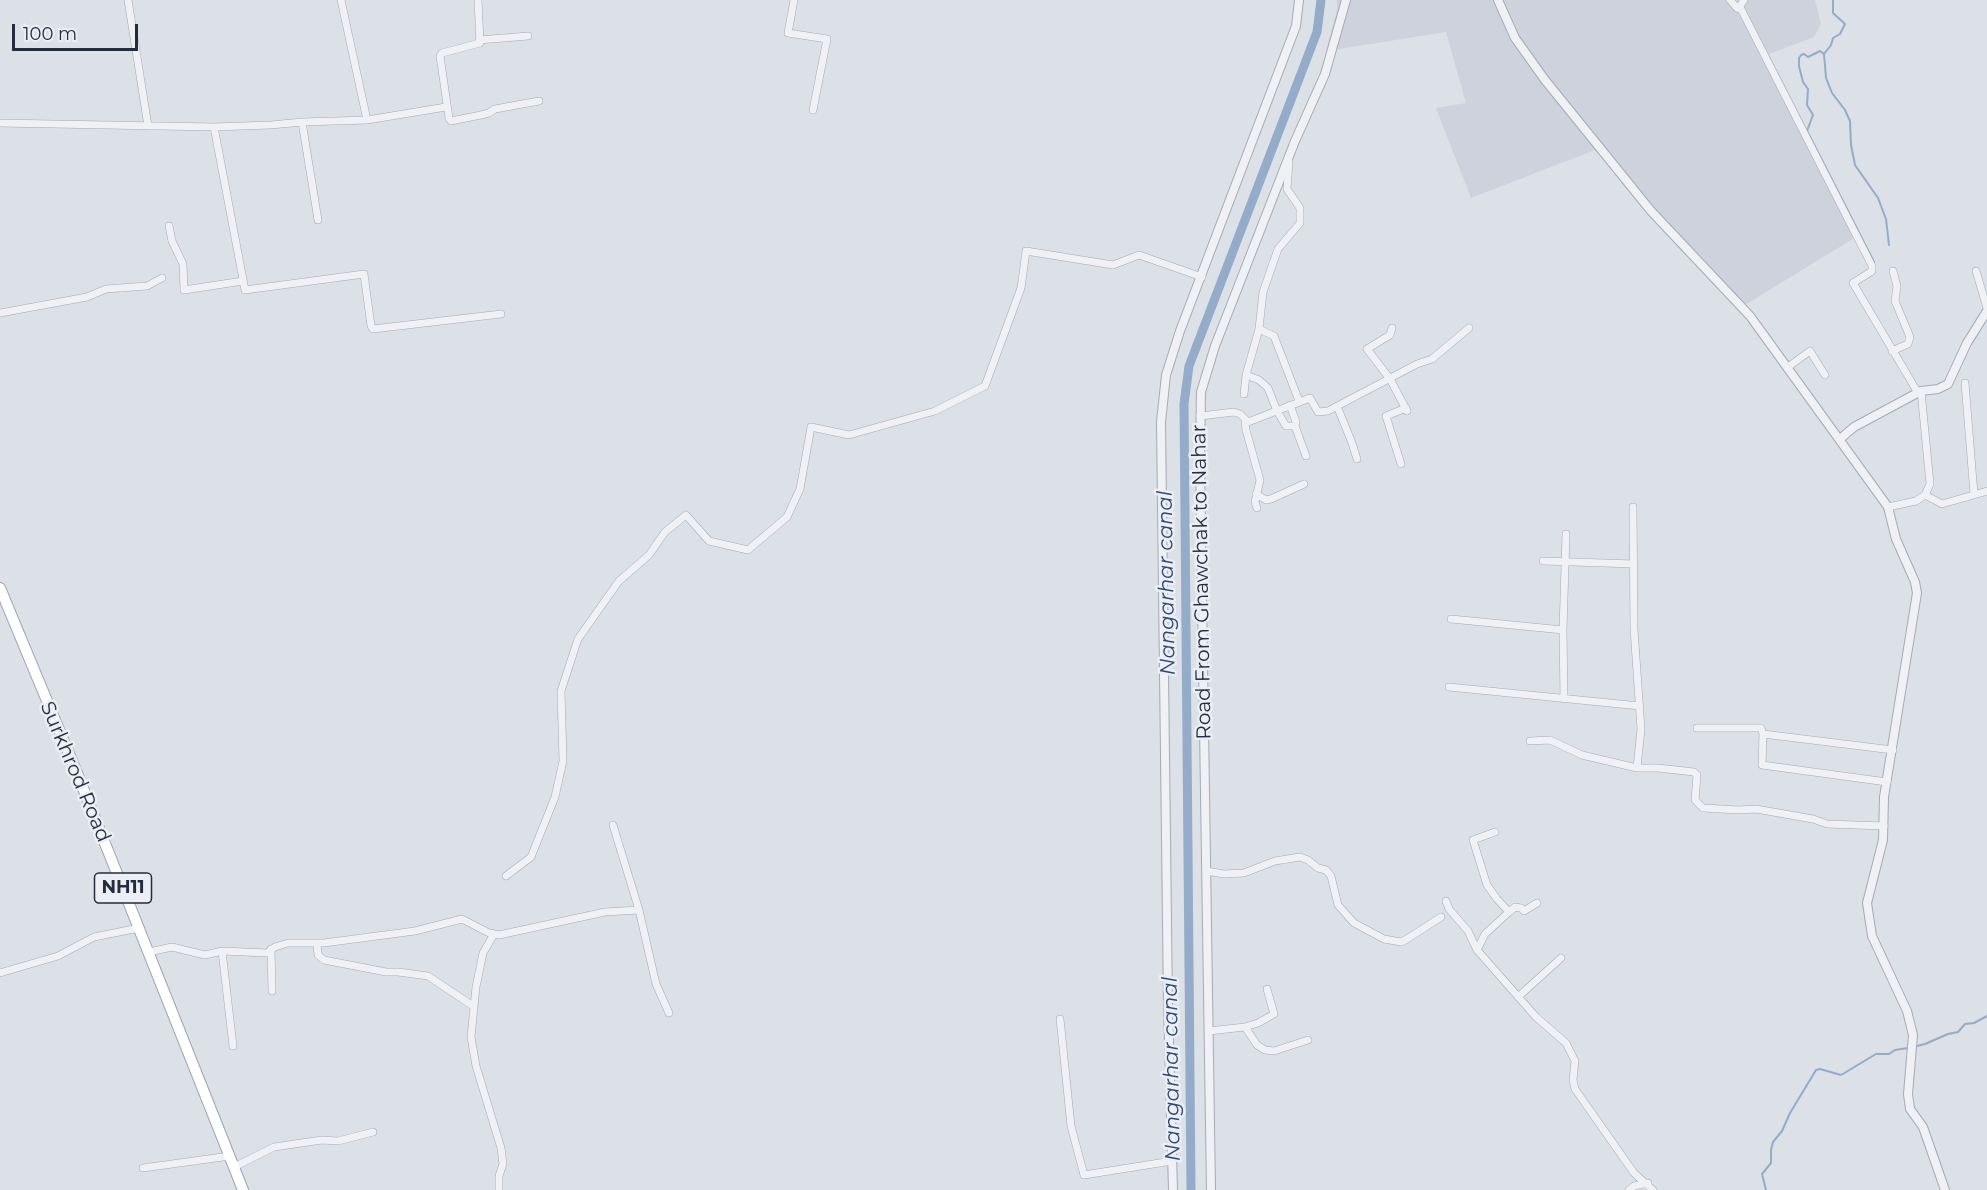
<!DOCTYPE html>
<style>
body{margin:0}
#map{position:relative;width:1987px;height:1190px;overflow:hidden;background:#dce0e7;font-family:Montserrat,sans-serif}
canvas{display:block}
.scale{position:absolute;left:12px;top:24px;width:126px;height:27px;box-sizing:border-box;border:3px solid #252c3e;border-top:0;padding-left:8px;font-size:18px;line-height:21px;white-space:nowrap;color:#252c3e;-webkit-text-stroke:4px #ebeff5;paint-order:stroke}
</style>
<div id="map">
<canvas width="1987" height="1190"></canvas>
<div class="scale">100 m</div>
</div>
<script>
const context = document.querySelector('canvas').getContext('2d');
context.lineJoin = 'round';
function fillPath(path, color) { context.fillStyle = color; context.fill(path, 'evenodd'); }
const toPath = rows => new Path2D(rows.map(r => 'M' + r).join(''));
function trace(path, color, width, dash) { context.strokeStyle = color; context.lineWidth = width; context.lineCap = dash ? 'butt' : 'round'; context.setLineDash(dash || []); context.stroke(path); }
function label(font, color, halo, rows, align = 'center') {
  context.font = font + ' Montserrat,sans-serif'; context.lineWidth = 5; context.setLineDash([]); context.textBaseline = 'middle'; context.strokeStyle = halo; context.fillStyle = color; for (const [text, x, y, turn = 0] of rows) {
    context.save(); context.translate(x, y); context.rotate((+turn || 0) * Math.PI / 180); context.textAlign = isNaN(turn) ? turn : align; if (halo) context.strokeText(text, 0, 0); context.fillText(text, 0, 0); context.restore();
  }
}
fillPath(toPath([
 [1337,0,1815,0,1821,24,1814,37,1769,54,1861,234,1740,308,1595,150,1471,198,1436,108,1466,103,1446,32,1326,51,1337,10]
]), '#ced2dc');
trace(toPath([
 [1833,0,1833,13,1845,24,1840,34,1833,38,1831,45,1824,54,1826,78,1832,93,1845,110,1850,121,1851,145,1855,165,1878,198,1886,219,1889,245],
 [1824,54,1820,51,1808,57,1804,54,1801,55,1799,58,1799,66,1803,82,1808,89,1807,105,1813,115,1807,131,1874,262],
 [1917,1046,1925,1044,1948,1034,1958,1032,1965,1024,1974,1023,1987,1016],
 [1766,1190,1762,1174,1771,1163,1771,1150,1773,1142,1782,1131,1790,1113,1816,1070,1820,1069,1841,1075,1876,1054,1889,1054,1895,1050,1908,1048]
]), '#94abca', 2);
trace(toPath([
 [1191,1190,1184,404,1189,366,1317,32,1321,0]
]), '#94abca', 9);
const minor = toPath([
 [128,0,148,126],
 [341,0,367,120],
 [478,0,480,43,442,53,440,56,449,118,451,121,481,115,489,113,495,109,539,101],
 [794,0,788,33,827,39,813,110],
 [1730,0,1737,8,1741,9],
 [1744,0,1740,6,1741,9,1872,266,1872,271,1853,283,1918,393],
 [479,40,528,36],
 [302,122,318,220],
 [0,123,214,127,271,125,302,122,367,120,446,107],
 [214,127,245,290,364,274,371,326,373,329,501,314],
 [169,226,172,241,183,264,184,290,243,281],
 [1976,271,1987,308],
 [0,313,87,297,106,289,147,286,162,278],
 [1392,328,1390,335,1367,349,1390,379,1407,411],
 [1259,329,1274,336,1299,401],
 [1892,351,1908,344,1910,337,1895,301,1897,286,1893,271],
 [1788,367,1810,351,1825,375],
 [1246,375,1259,380,1268,388,1277,411,1286,426,1295,426,1306,456],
 [1965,383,1974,494],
 [1244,394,1246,375,1259,329,1263,292,1278,249,1300,223,1300,208,1287,189,1289,162],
 [1290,405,1296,422,1295,426],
 [1337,406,1352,443,1357,459],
 [1200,416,1234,412,1240,414,1248,422,1310,398,1318,412,1328,411,1417,364,1432,359,1469,328],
 [1248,422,1245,423,1246,430,1260,480,1255,502,1257,508],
 [1401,464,1386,416,1406,408],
 [1256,494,1266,500,1271,499,1304,484],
 [1925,495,1942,504,1987,491],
 [1633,507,1634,629,1641,729,1637,768],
 [1888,507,1916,501,1925,495,1930,484,1921,391],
 [1543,561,1634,564],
 [1451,619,1563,630],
 [1449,687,1640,706],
 [1564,699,1563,630,1566,534],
 [1697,728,1761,728,1763,734,1762,765,1887,782],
 [1763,734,1893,750],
 [1530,741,1550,740,1582,755,1637,768,1658,768,1694,772,1697,775,1695,800,1703,808,1739,810,1756,809,1813,819,1827,824,1884,826],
 [613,825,639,910,656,984,669,1013],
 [1495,832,1473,840,1487,885,1497,899,1509,912],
 [1206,871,1224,874,1244,873,1275,861,1300,857,1308,860,1318,868,1326,870,1331,876,1338,905,1354,923,1384,939,1401,942,1407,939,1441,917],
 [506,876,531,857,555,797,563,761,561,691,578,639,619,581,649,555,665,532,686,515,709,541,748,550,787,517,800,489,811,427,849,435,935,411,985,386,1021,288,1026,251,1113,265,1139,255,1202,277],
 [1446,901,1449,909,1468,931,1477,950,1536,1017,1566,1043,1575,1061,1573,1080,1575,1089,1634,1173,1653,1190],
 [494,934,483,953,476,987,471,1037,476,1066,501,1148,503,1164,499,1176,499,1190],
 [317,944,318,955,324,960,386,972,398,972,428,976,473,1006],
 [271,949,272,991],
 [1477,950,1485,934,1509,912,1515,907,1521,908,1524,911,1537,903],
 [222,951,233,1046],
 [149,952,172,947,205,955,222,951,267,953,275,947,288,943,324,943,415,931,462,919,489,933,499,935,605,912,639,910],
 [0,973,58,956,94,937,139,928],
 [1518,997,1561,958],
 [1060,1019,1071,1126,1084,1175,1172,1161],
 [1245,1027,1258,1023,1274,1014,1267,989],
 [1209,1031,1245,1027,1257,1045,1265,1050,1274,1051,1308,1040],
 [234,1167,274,1147,322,1140,338,1141,373,1132],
 [143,1168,230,1156],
 [1629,1190,1634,1186,1648,1183]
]);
const tertiary = toPath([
 [1498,0,1515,38,1545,80,1651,211,1750,316,1888,507,1896,539,1915,582,1917,593,1884,797,1883,840,1867,903,1872,936,1907,1011,1913,1035,1908,1094,1910,1109,1923,1127,1945,1190],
 [1840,439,1854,427,1921,391,1938,389,1948,384,1967,343,1987,311],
 [1173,1190,1168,1005,1161,422,1166,375,1180,331,1296,26,1299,0],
 [1211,1190,1200,461,1201,392,1215,346,1295,141,1325,74,1346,0]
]);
const primary = toPath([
 [0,588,77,773,243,1190]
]);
trace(minor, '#a5aab4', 8);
trace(tertiary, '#a5aab4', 10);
trace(primary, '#9aa3b4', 12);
trace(minor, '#eff1f5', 7);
trace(tertiary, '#eff1f5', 8);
trace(primary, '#fff', 10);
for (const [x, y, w] of [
 [123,888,57]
]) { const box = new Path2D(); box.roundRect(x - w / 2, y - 15, w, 30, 4.5); context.fillStyle = '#ebeff5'; context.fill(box); trace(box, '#252c3e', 1.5); }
label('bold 18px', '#252c3e', null, [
 ["NH11",123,888]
]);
label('20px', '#252c3e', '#ebeff5', [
 ["Road From Ghawchak to Nahar",1202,582,-91],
 ["Surkhrod Road",75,772,67]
]);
label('italic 21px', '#2c4874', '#ebeff5', [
 ["Nangarhar canal",1167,583,-91],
 ["Nangarhar canal",1172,1069,-91]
]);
</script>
